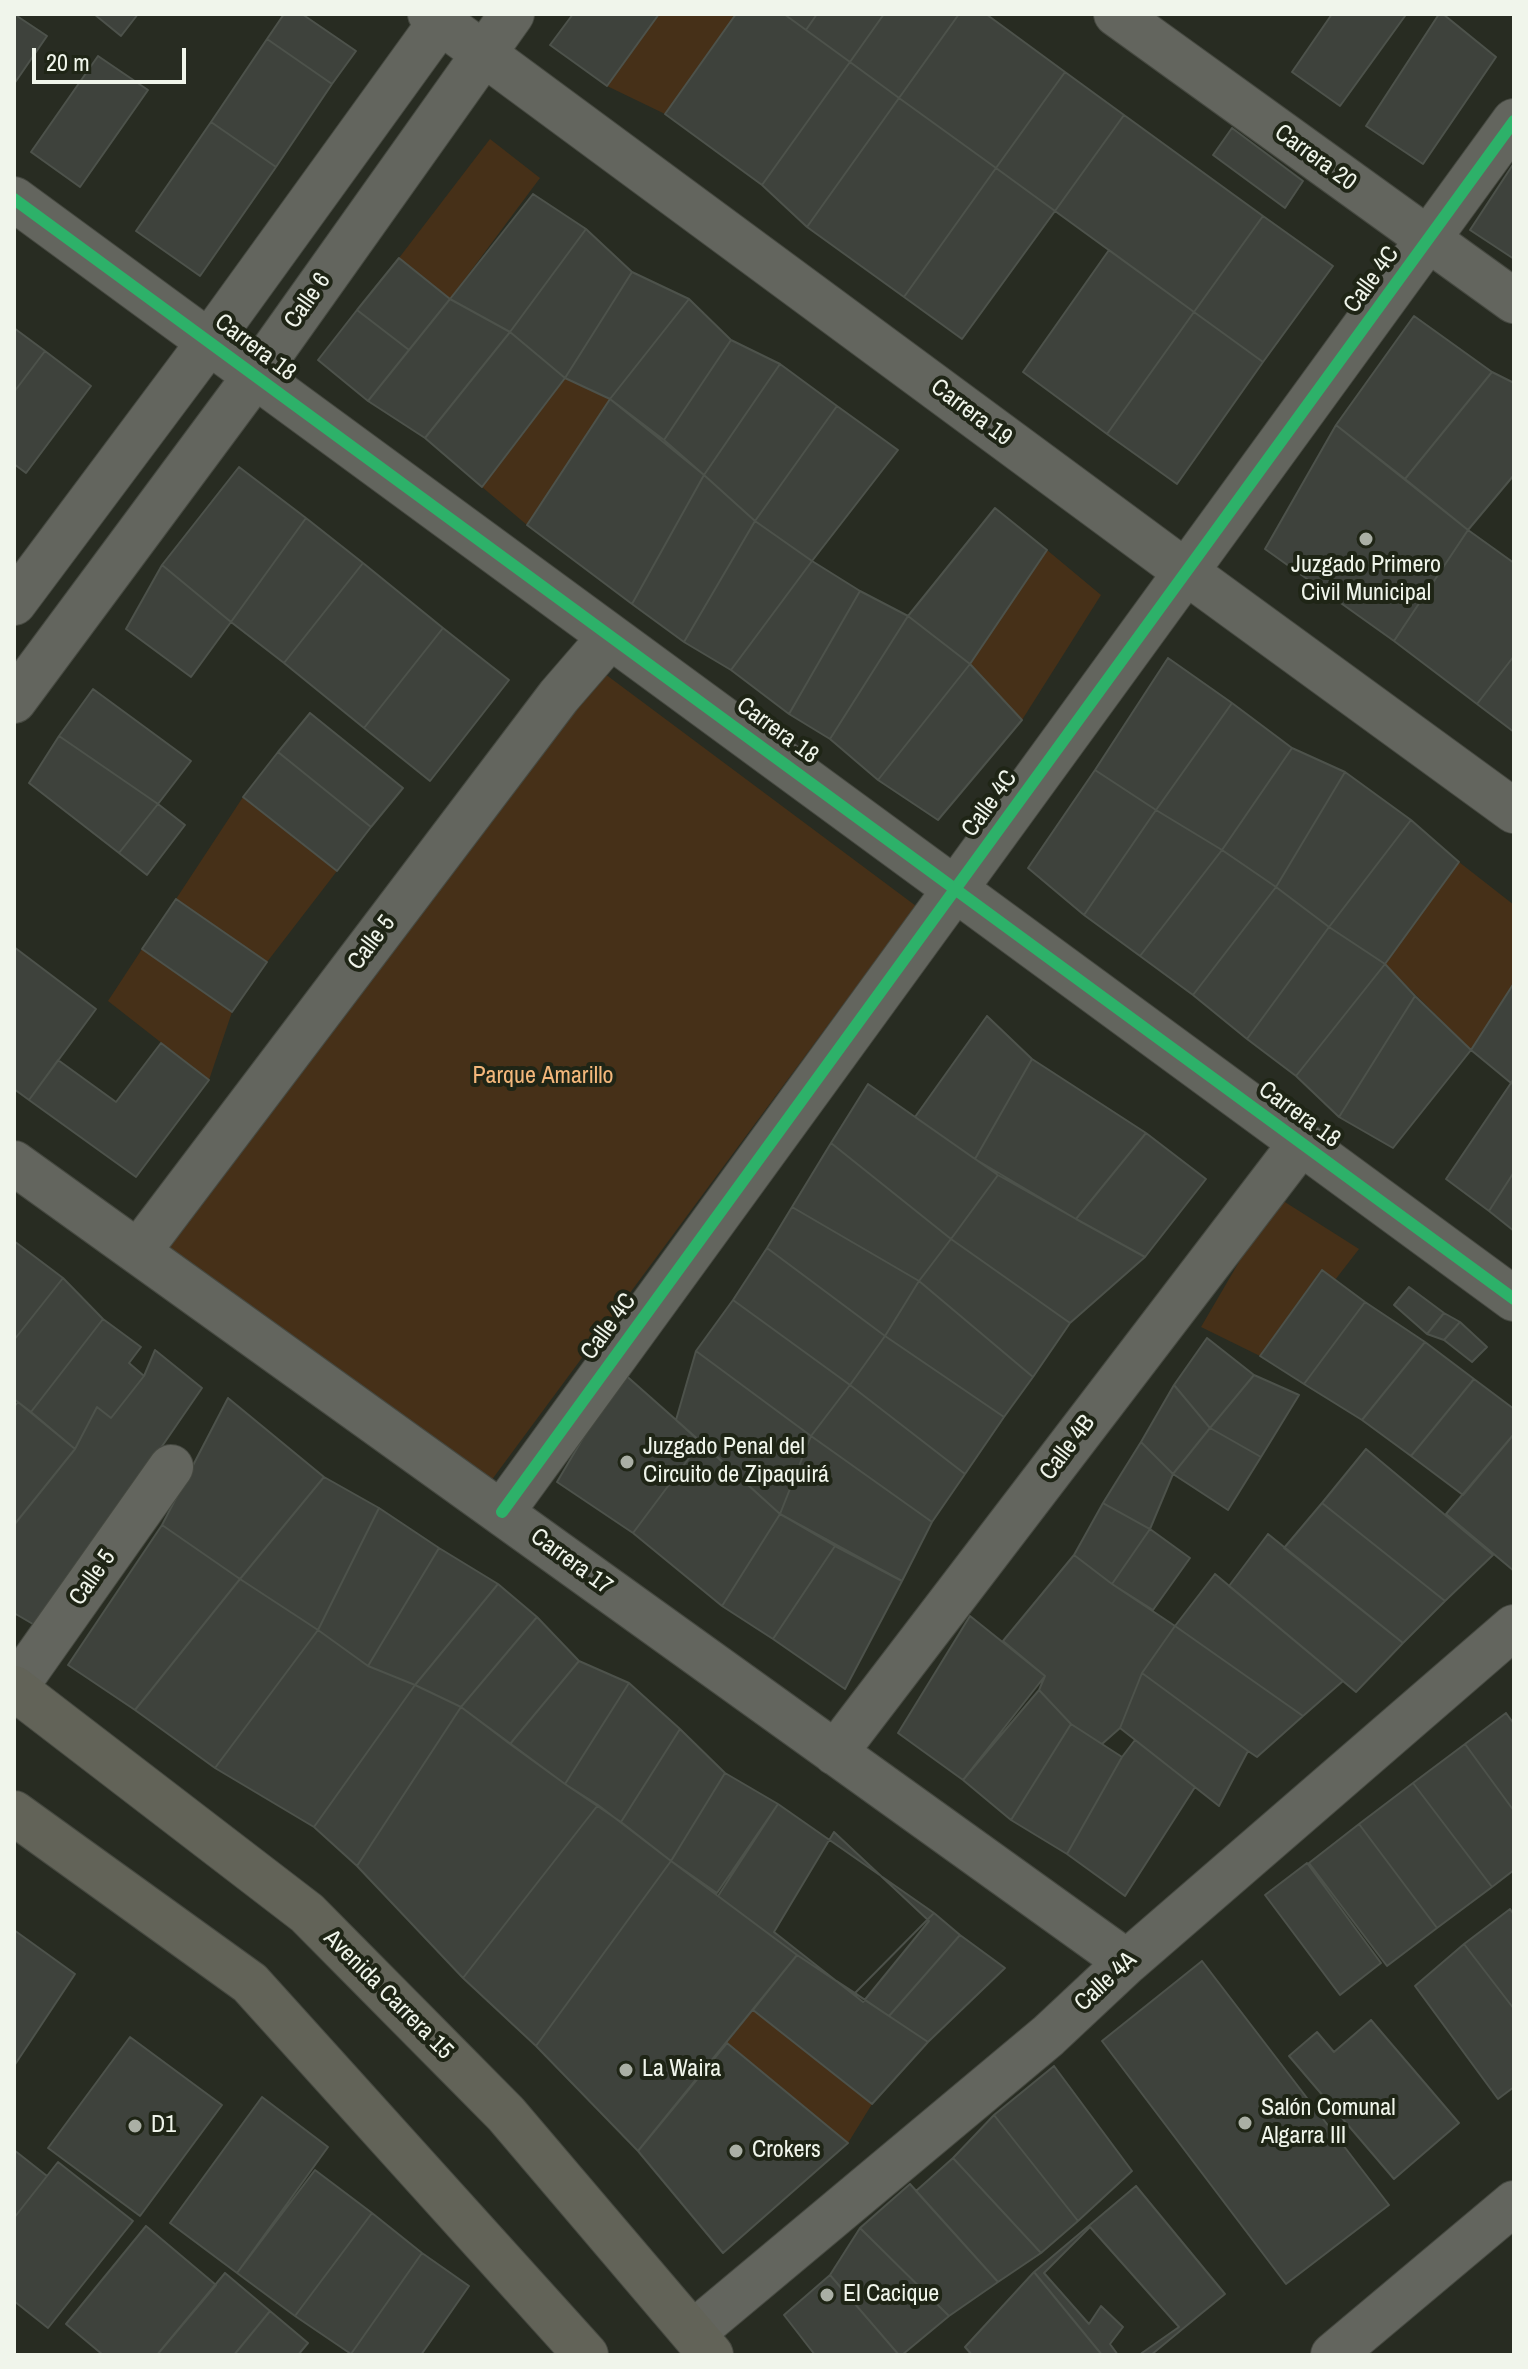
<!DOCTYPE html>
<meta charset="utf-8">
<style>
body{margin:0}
#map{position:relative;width:1528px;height:2369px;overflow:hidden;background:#282c22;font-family:"Archivo Narrow",sans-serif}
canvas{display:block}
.frame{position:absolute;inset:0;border:16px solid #f0f5eb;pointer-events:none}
.scale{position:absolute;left:32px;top:48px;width:154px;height:36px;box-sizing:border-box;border:4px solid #f0f5eb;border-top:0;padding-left:10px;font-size:24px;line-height:28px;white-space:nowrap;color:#f0f5eb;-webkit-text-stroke:6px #1f2516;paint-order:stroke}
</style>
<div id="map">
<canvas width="1528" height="2369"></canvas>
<div class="frame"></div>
<div class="scale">20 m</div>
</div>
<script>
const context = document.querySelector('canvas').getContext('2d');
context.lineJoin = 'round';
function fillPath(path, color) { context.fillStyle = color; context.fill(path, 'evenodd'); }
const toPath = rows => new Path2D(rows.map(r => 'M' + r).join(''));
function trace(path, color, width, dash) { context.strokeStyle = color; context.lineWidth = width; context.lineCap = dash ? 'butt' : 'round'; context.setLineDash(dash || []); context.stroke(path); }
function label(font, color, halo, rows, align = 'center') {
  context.font = font + ' "Archivo Narrow",sans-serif'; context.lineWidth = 8; context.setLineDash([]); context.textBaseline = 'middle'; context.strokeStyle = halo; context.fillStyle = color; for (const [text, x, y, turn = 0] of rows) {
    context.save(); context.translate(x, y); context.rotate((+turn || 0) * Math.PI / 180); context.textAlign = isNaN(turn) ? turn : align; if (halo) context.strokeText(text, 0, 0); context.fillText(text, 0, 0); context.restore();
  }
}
fillPath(toPath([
 [659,14,736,14,665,114,607,86],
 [490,139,540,178,450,299,399,258],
 [565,378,610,399,527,525,482,487],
 [1047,550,1101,595,1022,720,970,664],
 [597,668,916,906,488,1485,169,1247],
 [243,797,337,871,267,962,176,899],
 [1459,862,1514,905,1514,983,1471,1050,1385,964],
 [142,949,232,1012,209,1080,108,1001],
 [1277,1197,1359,1249,1335,1280,1321,1270,1260,1356,1201,1327],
 [753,2010,872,2104,848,2143,727,2043]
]), '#463018');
const building = toPath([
 [14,14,47,36,14,84,14,14],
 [94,14,138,14,121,36,94,14],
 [284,14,302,14,356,51,332,84,267,39,284,14],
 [573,14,659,14,607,86,550,45,573,14],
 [736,14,784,14,850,62,762,185,665,114,736,14],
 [784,14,817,14,806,30,784,14],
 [817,14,884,14,850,62,806,30,817,14],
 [884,14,959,14,899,98,850,62,884,14],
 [959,14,986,14,1065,72,996,168,899,98,959,14],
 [1332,14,1403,14,1405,16,1340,106,1292,72,1332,14],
 [1439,14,1443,14,1496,57,1423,164,1366,126,1439,14],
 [267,39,332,84,276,167,211,122,267,39],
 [98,56,148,90,80,187,31,152,98,56],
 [850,62,899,98,807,227,762,185,850,62],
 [1065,72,1124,115,1055,211,996,168,1065,72],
 [899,98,996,168,904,297,807,227,899,98],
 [1124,115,1263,216,1194,312,1055,211,1124,115],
 [211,122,276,167,200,276,136,231,211,122],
 [1232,128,1303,181,1285,208,1213,155,1232,128],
 [1514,163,1514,259,1470,230,1514,163],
 [996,168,1055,211,962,339,904,297,996,168],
 [533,194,586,229,510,332,450,299,533,194],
 [1263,216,1333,266,1263,362,1194,312,1263,216],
 [586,229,632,272,565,378,510,332,586,229],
 [1109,250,1194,312,1107,434,1023,372,1109,250],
 [399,258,450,299,409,350,357,310,399,258],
 [632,272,689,299,610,399,565,378,632,272],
 [450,299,510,332,425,438,368,401,450,299],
 [689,299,731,340,664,440,610,399,689,299],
 [357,310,409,350,368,401,318,360,357,310],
 [1194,312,1263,362,1177,484,1107,434,1194,312],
 [1414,316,1492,372,1405,479,1336,425,1414,316],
 [14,328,45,351,14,392,14,328],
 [510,332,565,378,482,487,425,438,510,332],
 [731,340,780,364,704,475,664,440,731,340],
 [45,351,91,386,26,473,14,464,14,392,45,351],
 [780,364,837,406,755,521,704,475,780,364],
 [1492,372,1514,383,1514,475,1468,530,1405,479,1492,372],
 [610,399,704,475,632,604,527,525,610,399],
 [837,406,898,450,812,561,755,521,837,406],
 [1336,425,1468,530,1394,641,1265,549,1336,425],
 [239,467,306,518,231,622,162,565,239,467],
 [704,475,755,521,684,642,632,604,704,475],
 [995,508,1047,550,970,664,908,616,995,508],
 [306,518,363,563,284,663,231,622,306,518],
 [755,521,812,561,731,670,684,642,755,521],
 [1468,530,1514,563,1514,656,1477,704,1394,641,1468,530],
 [812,561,860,591,789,714,731,670,812,561],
 [363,563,443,628,364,728,284,663,363,563],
 [162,565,231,622,191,677,126,629,162,565],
 [860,591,908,616,830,739,789,714,860,591],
 [908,616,970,664,878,780,830,739,908,616],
 [443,628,509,680,430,781,364,728,443,628],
 [1514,656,1514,732,1477,704,1514,656],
 [1168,658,1232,703,1156,810,1095,770,1168,658],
 [970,664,1022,720,938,820,878,780,970,664],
 [93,689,191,761,158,804,59,736,93,689],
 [1232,703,1292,748,1222,850,1156,810,1232,703],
 [310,713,403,788,371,827,278,752,310,713],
 [59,736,158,804,119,853,29,783,59,736],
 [1292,748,1345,772,1276,887,1222,850,1292,748],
 [278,752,371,827,337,871,243,797,278,752],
 [1095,770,1156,810,1084,915,1028,868,1095,770],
 [1345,772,1411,820,1329,927,1276,887,1345,772],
 [158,804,185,825,147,875,119,853,158,804],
 [1156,810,1222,850,1140,956,1084,915,1156,810],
 [1411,820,1459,862,1385,964,1329,927,1411,820],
 [1222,850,1276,887,1193,995,1140,956,1222,850],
 [1276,887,1329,927,1247,1039,1193,995,1276,887],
 [176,899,267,962,232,1012,142,949,176,899],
 [1329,927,1385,964,1296,1076,1247,1039,1329,927],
 [14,947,96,1009,29,1100,14,1089,14,947],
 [1385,964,1415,996,1339,1117,1296,1076,1385,964],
 [1514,983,1514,1078,1511,1083,1471,1050,1514,983],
 [1415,996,1471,1050,1393,1148,1339,1117,1415,996],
 [987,1016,1032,1059,975,1159,915,1117,987,1016],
 [161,1043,209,1080,136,1177,29,1100,58,1060,116,1102,161,1043],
 [1032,1059,1146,1133,1076,1219,975,1159,1032,1059],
 [1511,1083,1514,1085,1514,1172,1489,1211,1446,1179,1511,1083],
 [868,1084,998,1175,951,1239,831,1143,868,1084],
 [1146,1133,1206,1179,1145,1257,1076,1219,1146,1133],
 [831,1143,951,1239,919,1281,792,1207,831,1143],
 [1514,1172,1514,1231,1489,1211,1514,1172],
 [998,1175,1076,1219,1145,1257,1070,1323,951,1239,998,1175],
 [792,1207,919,1281,885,1336,767,1248,792,1207],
 [951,1239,1070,1323,1033,1377,919,1281,951,1239],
 [14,1241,63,1278,14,1340,14,1241],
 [767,1248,885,1336,850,1385,733,1300,767,1248],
 [1322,1270,1365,1302,1304,1384,1260,1356,1322,1270],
 [63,1278,103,1319,31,1412,14,1399,14,1340,63,1278],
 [919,1281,1033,1377,1004,1417,885,1336,919,1281],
 [1409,1287,1444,1313,1427,1334,1394,1305,1409,1287],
 [733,1300,850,1385,811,1436,696,1351,733,1300],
 [1365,1302,1425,1342,1362,1420,1304,1384,1365,1302],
 [1444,1313,1460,1322,1444,1340,1427,1334,1444,1313],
 [103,1319,141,1347,129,1363,144,1376,111,1418,97,1407,75,1449,31,1412,103,1319],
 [1460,1322,1487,1347,1472,1362,1444,1340,1460,1322],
 [885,1336,1004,1417,965,1474,850,1385,885,1336],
 [1207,1338,1254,1375,1210,1428,1174,1385,1207,1338],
 [1425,1342,1474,1379,1411,1456,1362,1420,1425,1342],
 [155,1350,202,1388,38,1627,14,1613,14,1525,75,1449,97,1407,111,1418,144,1376,155,1350],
 [696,1351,811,1436,780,1514,676,1420,696,1351],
 [622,1372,701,1442,633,1533,557,1482,622,1372],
 [1254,1375,1299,1395,1261,1457,1210,1428,1254,1375],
 [1474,1379,1514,1409,1514,1434,1463,1495,1411,1456,1474,1379],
 [850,1385,965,1474,932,1522,811,1436,850,1385],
 [1174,1385,1210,1428,1173,1474,1141,1442,1174,1385],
 [228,1398,324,1477,240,1579,162,1525,228,1398],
 [18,1402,75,1449,14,1525,14,1407,18,1402],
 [1210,1428,1261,1457,1228,1510,1173,1474,1210,1428],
 [1514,1434,1514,1571,1446,1514,1514,1434],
 [811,1436,932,1522,902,1581,780,1514,811,1436],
 [701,1442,780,1514,722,1606,633,1533,701,1442],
 [1141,1442,1173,1474,1150,1529,1103,1503,1141,1442],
 [1366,1449,1493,1555,1445,1601,1322,1503,1366,1449],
 [324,1477,379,1508,318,1630,240,1579,324,1477],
 [1103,1503,1150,1529,1112,1584,1074,1555,1103,1503],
 [1322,1503,1445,1601,1403,1643,1284,1548,1322,1503],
 [379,1508,439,1548,368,1666,318,1630,379,1508],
 [780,1514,835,1546,773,1639,722,1606,780,1514],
 [162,1525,240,1579,135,1710,68,1665,162,1525],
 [1150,1529,1190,1558,1153,1610,1112,1584,1150,1529],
 [1268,1534,1403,1643,1356,1692,1229,1586,1268,1534],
 [835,1546,902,1581,845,1689,773,1639,835,1546],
 [439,1548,498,1584,415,1685,368,1666,439,1548],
 [1074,1555,1112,1584,1175,1626,1142,1673,1120,1728,1102,1744,1071,1724,1039,1690,1045,1676,1003,1641,1074,1555],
 [1215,1574,1343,1681,1303,1716,1175,1626,1215,1574],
 [240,1579,318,1630,215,1768,135,1710,240,1579],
 [498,1584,537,1617,461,1707,415,1685,498,1584],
 [970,1616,1045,1676,963,1780,898,1733,970,1616],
 [537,1617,579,1661,510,1744,461,1707,537,1617],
 [1175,1626,1303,1716,1257,1757,1248,1751,1142,1673,1175,1626],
 [318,1630,368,1666,415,1685,314,1827,215,1768,318,1630],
 [579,1661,629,1683,565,1784,510,1744,579,1661],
 [1142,1673,1248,1751,1219,1806,1120,1728,1142,1673],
 [629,1683,680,1729,621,1822,565,1784,629,1683],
 [415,1685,461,1707,357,1866,314,1827,415,1685],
 [1039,1690,1071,1724,1011,1820,963,1780,1039,1690],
 [461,1707,565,1784,598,1805,463,1978,357,1866,461,1707],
 [1506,1713,1514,1724,1514,1811,1465,1744,1506,1713],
 [1071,1724,1122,1757,1067,1854,1011,1820,1071,1724],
 [680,1729,725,1773,671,1861,621,1822,680,1729],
 [1135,1740,1195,1787,1125,1896,1067,1854,1122,1757,1135,1740],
 [1465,1744,1514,1811,1514,1870,1492,1887,1413,1783,1465,1744],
 [725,1773,778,1804,717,1893,671,1861,725,1773],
 [1413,1783,1492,1887,1437,1928,1359,1824,1413,1783],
 [778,1804,934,1913,855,1993,797,1955,718,1896,778,1804],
 [598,1805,671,1861,536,2046,463,1978,598,1805],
 [1359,1824,1437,1928,1387,1966,1309,1863,1359,1824],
 [834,1832,929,1921,863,2002,774,1932,834,1832],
 [671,1861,797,1955,638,2151,536,2046,671,1861],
 [1307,1863,1381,1963,1340,1995,1265,1895,1307,1863],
 [1510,1909,1514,1915,1514,2009,1464,1944,1510,1909],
 [934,1913,960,1935,889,2016,855,1993,934,1913],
 [14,1930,75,1974,14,2066,14,1930],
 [960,1935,1005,1968,928,2042,889,2016,960,1935],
 [1464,1944,1514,2009,1514,2087,1498,2099,1415,1986,1464,1944],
 [797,1955,928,2042,872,2104,753,2010,797,1955],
 [1202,1961,1389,2205,1286,2284,1102,2041,1202,1961],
 [1371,2020,1459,2123,1394,2179,1289,2056,1317,2032,1334,2052,1371,2020],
 [130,2037,222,2105,140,2216,48,2148,130,2037],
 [727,2043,848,2143,723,2253,638,2151,727,2043],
 [1054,2066,1132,2171,1078,2221,994,2115,1054,2066],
 [262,2097,328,2147,237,2273,170,2223,262,2097],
 [994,2115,1078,2221,1041,2253,953,2158,994,2115],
 [14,2150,47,2176,14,2218,14,2150],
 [953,2158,1041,2253,998,2282,916,2191,953,2158],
 [58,2162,133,2221,48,2328,14,2301,14,2218,58,2162],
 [315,2170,372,2213,295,2316,237,2273,315,2170],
 [910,2184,998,2282,949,2316,860,2228,910,2184],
 [1136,2186,1225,2294,1151,2355,1102,2355,1034,2272,1136,2186],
 [372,2213,422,2253,351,2354,295,2316,372,2213],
 [146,2226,216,2285,157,2355,103,2355,66,2324,146,2226],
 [1090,2227,1179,2327,1139,2355,1118,2355,1110,2344,1123,2327,1101,2306,1089,2324,1044,2273,1090,2227],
 [860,2228,949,2316,902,2355,899,2355,830,2275,860,2228],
 [422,2253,469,2286,421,2355,353,2355,351,2354,422,2253],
 [1034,2272,1102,2355,972,2355,965,2347,1034,2272],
 [225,2273,270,2311,234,2355,157,2355,225,2273],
 [830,2275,899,2355,815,2355,784,2315,830,2275],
 [270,2311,308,2343,298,2355,234,2355,270,2311]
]);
fillPath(building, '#3e423c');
trace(building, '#4d524b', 2);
const minor = toPath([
 [430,14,1186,572,1514,811],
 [1116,14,1514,301],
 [14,199,1514,1299],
 [14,603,209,342,446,14],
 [14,701,255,376,512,14],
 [14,1163,1127,1962],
 [138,1252,559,696,610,637],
 [502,1512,1514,121],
 [15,1688,171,1467],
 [835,1753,1301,1143],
 [694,2332,1048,2036,1127,1962,1514,1627],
 [1333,2355,1514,2203]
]);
const major = toPath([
 [14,1688,307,1913,506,2114,711,2355],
 [14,1813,250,1983,586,2355]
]);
trace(minor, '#464941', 46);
trace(major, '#464941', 46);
trace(minor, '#63655e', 44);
trace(major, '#626358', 44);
trace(toPath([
 [14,199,1514,1299],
 [502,1512,1514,121]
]), '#2db169', 12);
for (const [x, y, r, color] of [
 [1366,539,8,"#aaafa5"],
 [627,1462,8,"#aaafa5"],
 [626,2070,8,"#aaafa5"],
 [1245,2123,8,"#aaafa5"],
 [135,2126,8,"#aaafa5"],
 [736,2151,8,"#aaafa5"],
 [827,2295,8,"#aaafa5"]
]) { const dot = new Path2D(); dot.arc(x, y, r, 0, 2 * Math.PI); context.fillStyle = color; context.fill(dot); trace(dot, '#1f2516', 3); }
label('24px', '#f0f5eb', '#1f2516', [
 ["Carrera 20",1315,158,36],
 ["Calle 4C",1372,280,-54],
 ["Calle 6",308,301,-55],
 ["Carrera 18",255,348,37],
 ["Carrera 19",971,413,37],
 ["Carrera 18",777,731,36],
 ["Calle 4C",990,804,-54],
 ["Calle 5",372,943,-53],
 ["Carrera 18",1299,1115,36],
 ["Calle 4C",609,1327,-54],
 ["Calle 4B",1068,1448,-53],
 ["Carrera 17",571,1562,36],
 ["Calle 5",93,1578,-55],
 ["Calle 4A",1106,1982,-43],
 ["Avenida Carrera 15",388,1995,45]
]);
label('24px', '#f0f5eb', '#1f2516', [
 ["Juzgado Primero",1366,566,"center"],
 ["Civil Municipal",1366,594,"center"],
 ["Juzgado Penal del",643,1448],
 ["Circuito de Zipaquirá",643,1476],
 ["La Waira",642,2070],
 ["Salón Comunal",1261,2109],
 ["Algarra III",1261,2137],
 ["D1",151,2126],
 ["Crokers",752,2151],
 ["El Cacique",843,2295]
], 'left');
label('24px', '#f3b77b', '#1f2516', [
 ["Parque Amarillo",543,1077]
]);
</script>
